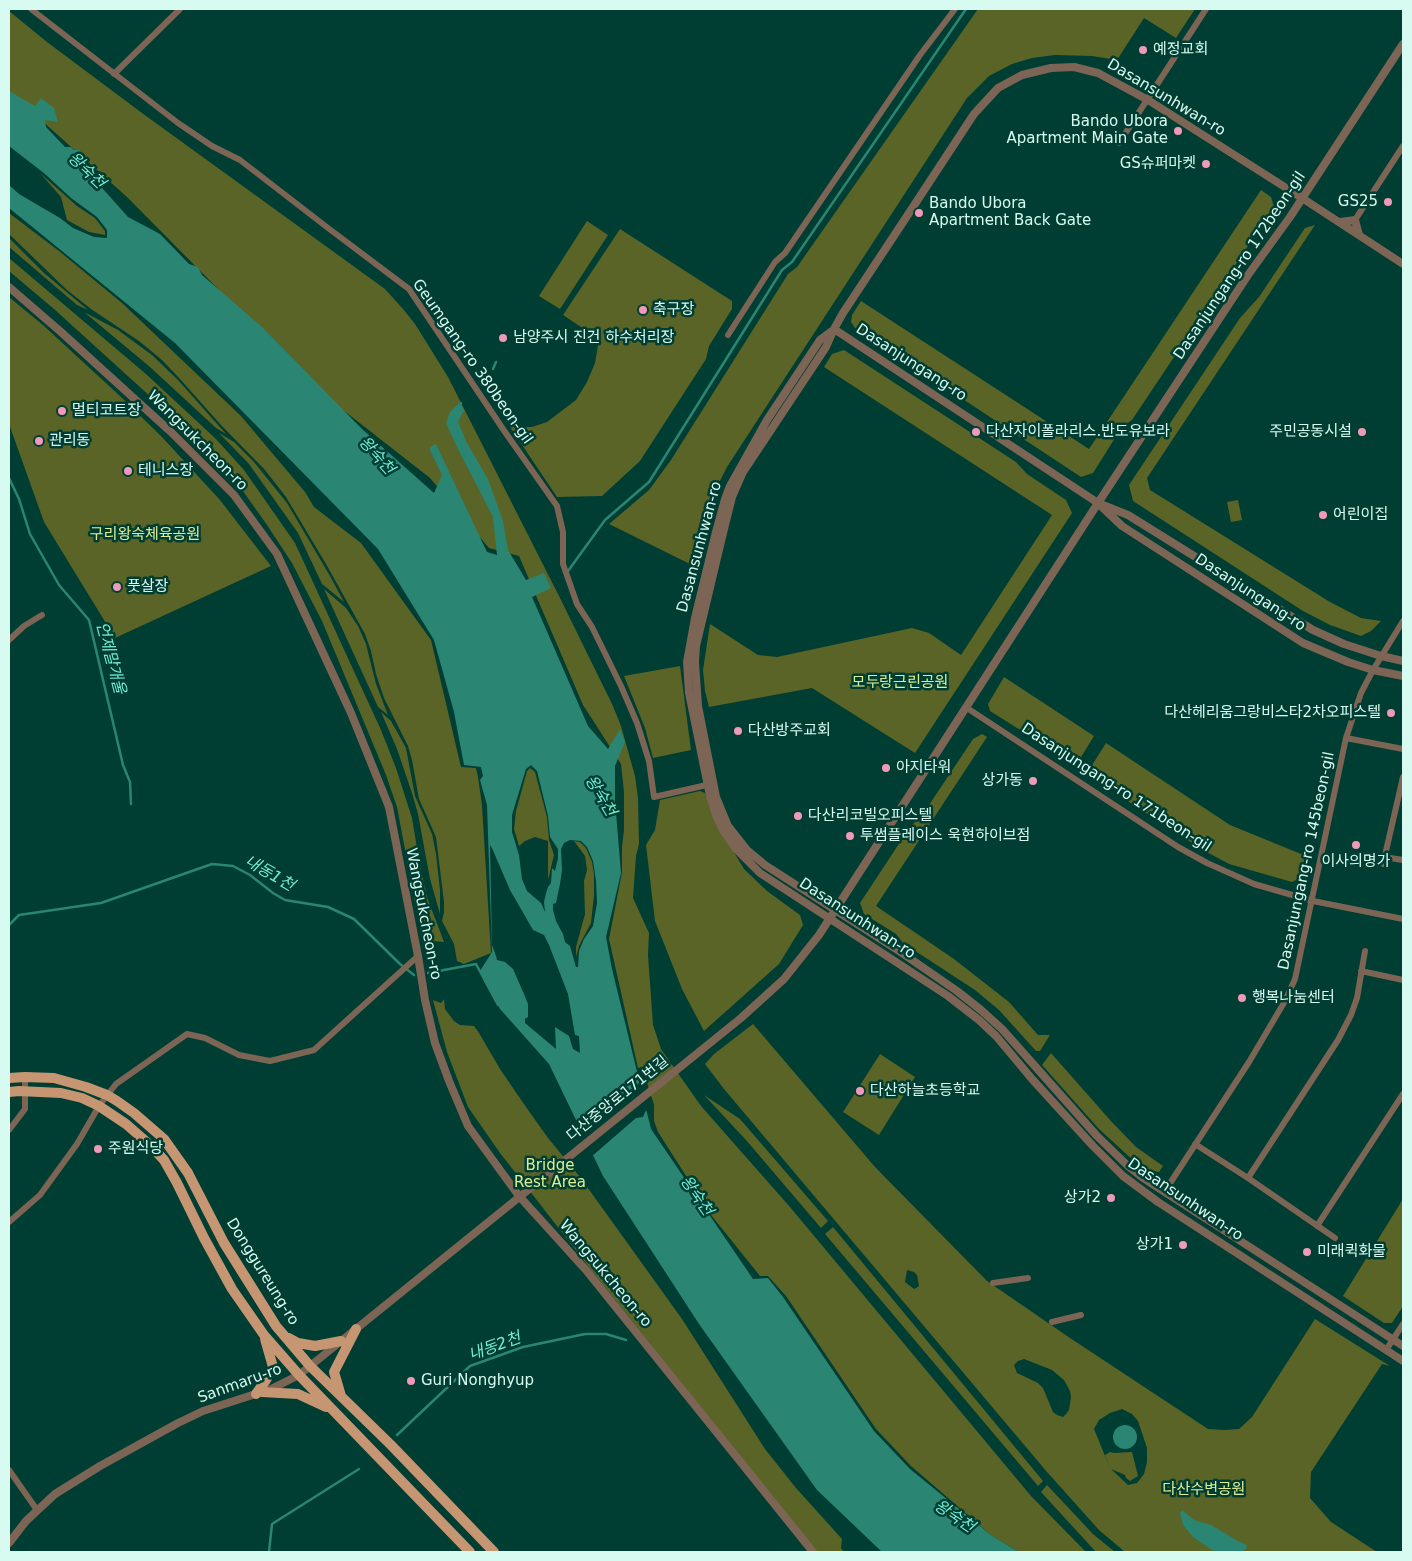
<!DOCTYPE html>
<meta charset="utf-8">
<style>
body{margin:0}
#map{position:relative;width:1412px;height:1561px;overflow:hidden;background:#003d32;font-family:"DejaVu Sans",sans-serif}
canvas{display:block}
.frame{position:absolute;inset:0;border:10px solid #d8fbf1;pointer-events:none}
</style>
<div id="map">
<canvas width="1412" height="1561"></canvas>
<div class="frame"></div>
</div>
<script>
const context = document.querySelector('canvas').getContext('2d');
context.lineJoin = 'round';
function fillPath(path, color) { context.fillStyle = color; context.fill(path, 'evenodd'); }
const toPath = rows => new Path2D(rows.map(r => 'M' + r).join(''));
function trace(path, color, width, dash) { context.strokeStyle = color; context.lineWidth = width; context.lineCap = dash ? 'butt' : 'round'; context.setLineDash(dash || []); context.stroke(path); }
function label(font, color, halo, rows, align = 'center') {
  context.font = font + ' "DejaVu Sans","Noto Sans KR",sans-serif'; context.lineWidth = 5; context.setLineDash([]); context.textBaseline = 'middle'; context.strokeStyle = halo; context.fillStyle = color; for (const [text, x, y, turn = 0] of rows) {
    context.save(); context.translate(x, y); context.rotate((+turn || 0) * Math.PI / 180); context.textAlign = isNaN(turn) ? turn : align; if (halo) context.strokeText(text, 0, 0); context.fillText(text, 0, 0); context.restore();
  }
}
fillPath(toPath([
 [978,9,1195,9,1176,38,1144,18,1117,60,1092,56,1055,55,1032,58,1012,64,989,76,967,98,727,467,714,493,696,567,609,524,649,490,671,460,788,274,797,267],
 [9,11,47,42,142,113,385,289,403,309,415,324,448,377,560,598,613,706,621,726,635,776,638,798,639,844,636,856,633,898,649,933,648,955,653,1025,661,1049,701,1106,790,1207,1031,1496,1086,1552,1019,1552,991,1535,911,1466,876,1429,786,1296,768,1276,760,1276,711,1215,658,1132,654,1121,654,1105,642,1067,638,1068,609,939,622,872,622,846,624,830,624,792,621,764,583,705,519,556,489,548,430,478,320,392,127,197,31,111,9,97],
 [40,173,77,206,95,218,105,231,105,235,89,232,67,220,61,197],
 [1261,190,1271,197,1274,207,1132,420,1122,427,1093,473,1081,477,855,328,851,322,852,315,861,301,1089,449],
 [9,213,59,251,122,303,241,416,305,492,314,507,361,543,431,640,461,767,476,768,478,777,482,805,491,953,464,964,457,961,454,944,442,921,444,912,444,902,436,837,419,799,412,760,408,746,384,698,376,674,371,651,365,634,326,564,286,497,265,470,221,425,180,379,162,360,139,341,91,309,67,290,9,234],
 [587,221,608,235,560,309,539,296],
 [1315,225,1147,478,1150,490,1330,602,1361,618,1381,621,1371,631,1361,636,1330,625,1303,611,1133,501,1129,485,1240,318,1259,297,1305,228],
 [620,229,732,301,732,309,709,346,706,359,640,461,602,496,557,497,510,427,532,427,547,422,576,400,587,382,595,363,599,339,563,315],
 [9,238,44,273,88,310,77,305,9,247],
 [9,258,146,374,216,439,244,470,295,543,381,730,396,768,412,818,420,866,427,897,444,942,422,940,397,807,386,775,322,621,292,563,267,525,233,477,196,438,54,309,9,271],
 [9,297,44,326,120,396,162,437,220,500,271,566,115,638,44,522,9,424],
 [84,312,118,330,152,355,178,380,226,434,216,428,150,367],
 [844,350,1016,462,1027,474,1066,500,1072,513,915,753,812,688,709,707,705,691,703,670,710,624,758,655,777,657,912,628,929,633,961,655,1052,515,824,367,832,354],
 [219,433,234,442,254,462,287,503,330,576,344,602,322,584,298,533,249,464],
 [1238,500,1242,520,1231,522,1227,502],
 [324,589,346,608,358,626,366,644,376,684,388,715,378,707],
 [680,666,691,750,653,758,645,728,624,676],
 [1004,677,1094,736,1078,762,1040,739,1025,733,990,711,988,704],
 [381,712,391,721,406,748,415,796,432,834,436,854,440,890,440,914,430,879,418,814,412,793,397,749],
 [982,734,987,737,876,906,954,959,1009,1002,1038,1035,1050,1035,1040,1051,1036,1051,999,1010,975,990,903,943,896,934,864,914,860,903,908,830,927,808,973,739],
 [1106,743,1230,825,1306,856,1300,878,1292,882,1229,864,1203,850,1129,802,1116,788,1089,770],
 [530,768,535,772,547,817,549,840,554,855,548,880,548,841,535,837,525,841,519,846,514,829,516,811,527,771],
 [700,791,705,793,716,822,744,869,767,891,800,915,803,925,779,964,704,1031,682,989,655,921,646,845,655,830,660,800],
 [574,841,580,842,586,848,592,862,594,874,594,896,591,923,579,946,576,957,576,947,585,914,584,881,587,870,585,856],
 [444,999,445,1009,454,1021,460,1025,474,1026,479,1033,500,1069,526,1107,548,1138,580,1177,682,1319,765,1449,796,1488,842,1539,841,1548,844,1552,817,1552,589,1267,500,1153,468,1107,447,1052,433,1000,441,1003],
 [753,1024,875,1167,987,1281,1070,1338,1208,1429,1225,1430,1239,1429,1252,1417,1315,1319,1390,1366,1382,1364,1311,1472,1310,1498,1331,1522,1377,1552,1125,1552,1099,1530,1047,1472,724,1089,705,1064,714,1054],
 [907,1270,914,1272,917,1275,919,1286,916,1288,914,1289,905,1282],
 [1024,1359,1052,1370,1064,1380,1070,1391,1071,1397,1069,1410,1066,1414,1063,1417,1057,1415,1053,1412,1043,1388,1038,1383,1017,1373,1014,1365,1018,1361],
 [1122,1409,1132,1414,1138,1421,1147,1448,1147,1462,1144,1474,1137,1483,1128,1485,1111,1469,1125,1475,1126,1478,1130,1481,1138,1476,1132,1452,1114,1453,1110,1452,1105,1455,1110,1468,1094,1429,1099,1420,1110,1413],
 [1051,1053,1110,1120,1136,1147,1163,1166,1159,1172,1148,1170,1135,1162,1099,1129,1042,1065],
 [880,1054,915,1077,879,1135,843,1112],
 [704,1095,740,1119,828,1221,821,1228,746,1140],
 [1403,1199,1403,1306,1392,1323,1384,1323,1343,1296],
 [833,1227,1043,1481,1038,1486,825,1234],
 [1047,1485,1093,1534,1115,1552,1096,1552,1041,1492]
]), '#5a6426');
fillPath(toPath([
 [9,91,35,106,41,98,54,108,58,122,45,120,46,127,65,147,71,147,74,150,79,150,82,155,82,159,95,174,95,180,128,217,160,234,189,264,198,267,202,275,262,327,362,429,434,493,442,475,430,450,430,447,436,444,487,552,497,555,493,517,456,445,446,423,450,412,459,403,464,410,458,422,467,443,488,479,503,521,508,550,526,580,544,573,551,588,532,597,588,726,608,749,620,729,625,742,615,766,615,801,621,873,606,937,612,969,651,1129,753,1279,768,1278,783,1297,874,1431,910,1469,991,1535,1019,1552,882,1552,817,1490,699,1324,603,1176,549,1064,500,1009,480,971,492,952,487,805,480,780,483,776,481,767,464,765,454,712,434,640,378,549,175,343,9,208,9,185,19,194,60,218,73,228,94,237,107,238,107,230,97,217,71,198,45,174,9,146],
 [531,765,537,771,548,816,550,837,558,849,558,858,555,871,552,868,551,883,548,887,546,893,544,902,545,912,541,903,527,891,522,879,519,855,512,832,512,815,526,769],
 [570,840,581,841,587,847,593,861,596,881,597,903,593,926,584,939,579,951,578,967,576,967,570,946,565,942,563,934,556,921,553,910,553,904,556,903,560,884,562,870,561,849,564,843],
 [490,845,492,848,510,890,533,930,544,935,549,945,568,994,575,1035,579,1036,580,1053,573,1049,569,1036,555,1027,556,1049,525,1023,525,1019,528,1017,528,1004,524,994,513,969,505,962,497,960,496,956,492,945],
 '1113 1437a12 12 0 1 1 24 0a12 12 0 1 1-24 0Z',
 [1182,1510,1194,1520,1211,1525,1238,1541,1247,1545,1246,1549,1242,1552,1217,1552,1212,1550,1193,1537,1183,1525,1180,1513]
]), '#2b8573');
fillPath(toPath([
 [642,1081,648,1109,645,1112,643,1117,636,1118,591,1157,580,1133,622,1097,624,1092,629,1091]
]), '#003d32');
trace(toPath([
 [493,369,496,362],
 [460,405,461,403],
 [9,478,19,499,30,534,59,585,89,620,123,765,130,782,131,804],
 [568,571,605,520,649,482,782,270,792,262,966,9],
 [9,925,19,915,101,903,212,864,233,866,250,875,273,893,285,900,328,907,354,919,400,964,414,975],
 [428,973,476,964,498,1005],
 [397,1435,470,1366,523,1347,585,1334,606,1334,626,1340],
 [269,1552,272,1524,359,1469]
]), '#2b8573', 2.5);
trace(toPath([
 [31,9,178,123,212,146,240,160,328,228,409,289,505,432,557,506,563,532,563,564,577,604,592,627,621,686,637,723,649,761,654,797,711,784],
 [114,74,180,9],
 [1119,143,1206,9],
 [1355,220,1403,146],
 [728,335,775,262,785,253,920,55,955,9],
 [9,640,24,626,42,615],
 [967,708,1178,847,1207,863,1254,884,1313,901,1403,919],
 [1346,738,1403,749],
 [1384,857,1403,860],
 [1383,864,1403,777],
 [1361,971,1403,980],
 [9,1130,25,1109,25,1077],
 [1195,1144,1248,1178,1335,1238],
 [1248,1178,1338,1040,1351,1015,1357,998,1365,951],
 [1165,1191,1249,1062,1285,1001,1295,979,1346,738,1361,693,1373,670,1403,621],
 [9,1222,40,1195,77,1144,99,1106,116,1084,187,1034,205,1038,239,1055,270,1061,314,1050,418,956],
 [1317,1226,1403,1094],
 [993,1283,1028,1278],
 [1052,1322,1081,1315],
 [1386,1350,1403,1324],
 [9,1470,37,1510]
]), '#7d6555', 6);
trace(toPath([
 [1340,222,1355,220,1359,235],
 [1403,264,1302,198,1148,100,1098,73,1074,67,1051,68,1022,75,998,88,974,114,913,207,843,313,834,329,826,347,743,472,732,497,723,533,696,646,695,662,698,706,716,797,728,826,747,850,765,865,902,953,957,991,981,1010,1002,1029,1097,1136,1128,1166,1143,1178,1403,1346],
 [9,287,61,332,171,432,234,495,277,554,351,713,389,807,418,956,425,1000,435,1043,449,1081,468,1126,519,1196,586,1270,813,1552],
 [834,329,1098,503,1128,515,1313,630,1344,644,1381,656,1403,661],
 [832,331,820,340,767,420,730,486,725,499,716,532,695,618,687,662,689,693,710,796,716,815,723,830,736,849,760,873,948,996,979,1020,996,1036,1032,1079,1093,1146,1123,1176,1158,1202,1403,1361],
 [1101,506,1122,526,1303,643,1348,662,1373,670,1403,676],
 [9,1543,26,1521,55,1494,100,1466,178,1423,203,1411,271,1389,299,1375,741,1018,784,979,819,935,1098,503,1248,275,1290,217,1403,44]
]), '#7d6555', 8);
trace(toPath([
 [9,1078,25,1077,54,1078,86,1087,107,1095,117,1101,134,1113,164,1139,188,1173,224,1243,276,1326,310,1366,391,1445,494,1552],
 [9,1092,19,1091,61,1093,82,1098,99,1106,126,1124,150,1145,164,1160,177,1183,204,1238,232,1289,264,1335,299,1375,470,1552],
 [289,1338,298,1343,315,1346,341,1341],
 [262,1392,298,1394,326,1407],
 [256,1394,266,1380,273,1367,265,1339],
 [341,1396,334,1372,356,1329]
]), '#c69673', 10);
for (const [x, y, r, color] of [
 [1143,50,5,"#ef9ab8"],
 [1178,131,5,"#ef9ab8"],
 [1206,164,5,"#ef9ab8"],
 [1388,202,5,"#ef9ab8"],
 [919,213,5,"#ef9ab8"],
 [643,310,5,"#ef9ab8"],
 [503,338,5,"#ef9ab8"],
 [62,411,5,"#ef9ab8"],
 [976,432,5,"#ef9ab8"],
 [1362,432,5,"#ef9ab8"],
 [39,441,5,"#ef9ab8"],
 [128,471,5,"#ef9ab8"],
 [1323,515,5,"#ef9ab8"],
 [117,587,5,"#ef9ab8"],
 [1391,713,5,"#ef9ab8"],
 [738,731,5,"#ef9ab8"],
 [886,768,5,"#ef9ab8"],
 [1033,781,5,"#ef9ab8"],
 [798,816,5,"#ef9ab8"],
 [850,836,5,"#ef9ab8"],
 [1356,845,5,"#ef9ab8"],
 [1242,998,5,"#ef9ab8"],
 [860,1091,5,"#ef9ab8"],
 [98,1149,5,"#ef9ab8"],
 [1111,1198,5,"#ef9ab8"],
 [1183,1245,5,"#ef9ab8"],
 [1307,1252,5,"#ef9ab8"],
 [411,1381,5,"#ef9ab8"]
]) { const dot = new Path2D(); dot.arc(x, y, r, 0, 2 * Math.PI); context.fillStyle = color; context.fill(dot); trace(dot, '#003d32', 2); }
label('15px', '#d8fbf1', '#003d32', [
 ["예정교회",1153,50],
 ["Bando Ubora",1168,122,"right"],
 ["Apartment Main Gate",1168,139,"right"],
 ["GS슈퍼마켓",1196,164,"right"],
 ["GS25",1378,202,"right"],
 ["Bando Ubora",929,204],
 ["Apartment Back Gate",929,221],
 ["축구장",653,310],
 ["남양주시 진건 하수처리장",513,338],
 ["멀티코트장",72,411],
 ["다산자이폴라리스.반도유보라",986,432],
 ["주민공동시설",1352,432,"right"],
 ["관리동",49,441],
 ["테니스장",138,471],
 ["어린이집",1333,515],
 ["풋살장",127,587],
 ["다산헤리움그랑비스타2차오피스텔",1381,713,"right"],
 ["다산방주교회",748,731],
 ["아지타워",896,768],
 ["상가동",1023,781,"right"],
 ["다산리코빌오피스텔",808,816],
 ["투썸플레이스 욱현하이브점",860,836],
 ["이사의명가",1356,862,"center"],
 ["행복나눔센터",1252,998],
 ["다산하늘초등학교",870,1091],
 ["주원식당",108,1149],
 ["상가2",1101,1198,"right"],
 ["상가1",1173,1245,"right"],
 ["미래퀵화물",1317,1252],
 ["Guri Nonghyup",421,1381]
], 'left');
label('15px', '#d8fbf1', '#003d32', [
 ["Dasansunhwan-ro",1166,98,31],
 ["Dasanjungang-ro 172beon-gil",1240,266,-56],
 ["Geumgang-ro 380beon-gil",472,362,55],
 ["Dasanjungang-ro",911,363,33],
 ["Wangsukcheon-ro",197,441,45],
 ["Dasansunhwan-ro",700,547,-75],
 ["Dasanjungang-ro",1250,593,33],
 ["Dasanjungang-ro 171beon-gil",1116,788,33],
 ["Dasanjungang-ro 145beon-gil",1307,861,-78],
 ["Wangsukcheon-ro",423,914,79],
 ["Dasansunhwan-ro",857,919,33],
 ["다산중앙로171번길",618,1099,-39],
 ["Dasansunhwan-ro",1185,1200,34],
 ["Donggureung-ro",262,1272,58],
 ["Wangsukcheon-ro",605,1274,50],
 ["Sanmaru-ro",240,1384,-20]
]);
label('15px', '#deee91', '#003d32', [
 ["구리왕숙체육공원",145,535],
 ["모두랑근린공원",900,683],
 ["Bridge",550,1166],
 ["Rest Area",550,1183],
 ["다산수변공원",1204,1490]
]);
label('italic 16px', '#72eed3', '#003d32', [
 ["왕숙천",86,171,44],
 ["왕숙천",376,456,48],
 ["언제말개울",110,658,75],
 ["왕숙천",600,796,59],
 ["내동1천",269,874,30],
 ["왕숙천",696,1196,55],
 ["내동2천",495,1347,-20],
 ["왕숙천",954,1517,34]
]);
</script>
